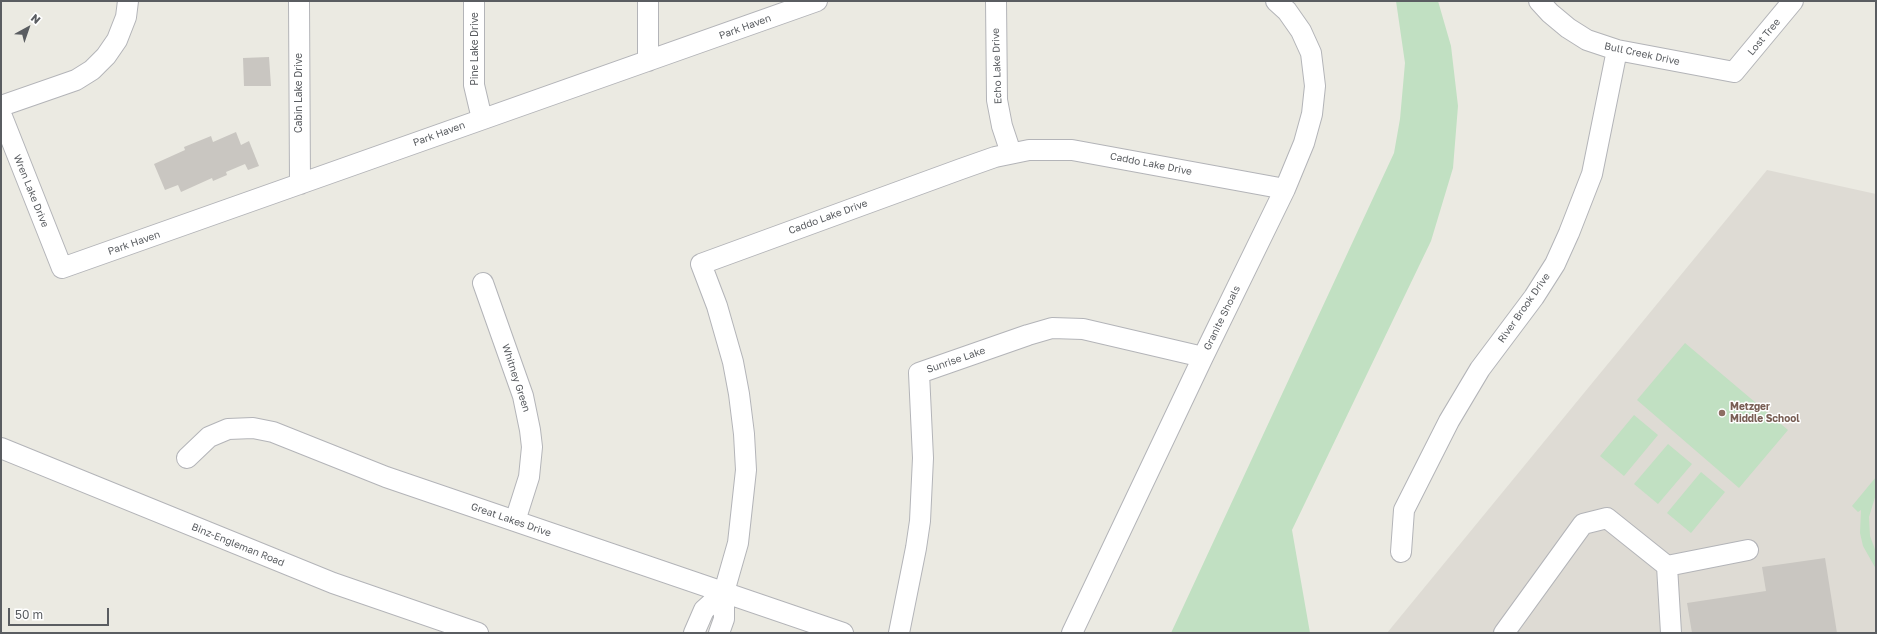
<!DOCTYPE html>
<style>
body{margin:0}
#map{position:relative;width:1877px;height:634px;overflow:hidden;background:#ebeae2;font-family:"Golos Text",sans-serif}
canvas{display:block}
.frame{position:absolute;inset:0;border:2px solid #5a5d61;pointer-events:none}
.north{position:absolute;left:8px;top:8px;width:40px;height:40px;-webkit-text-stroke:3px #fff;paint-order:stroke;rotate:40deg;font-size:11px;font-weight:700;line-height:16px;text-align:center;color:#5a5d61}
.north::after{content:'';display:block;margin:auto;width:14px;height:18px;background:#5a5d61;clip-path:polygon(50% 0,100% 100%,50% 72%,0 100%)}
.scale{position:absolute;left:8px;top:608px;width:101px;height:18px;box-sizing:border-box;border:2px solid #5a5d61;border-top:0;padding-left:5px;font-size:12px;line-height:14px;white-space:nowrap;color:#5a5d61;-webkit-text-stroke:3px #fff;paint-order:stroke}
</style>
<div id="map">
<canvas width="1877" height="634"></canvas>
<div class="frame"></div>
<div class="north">N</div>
<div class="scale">50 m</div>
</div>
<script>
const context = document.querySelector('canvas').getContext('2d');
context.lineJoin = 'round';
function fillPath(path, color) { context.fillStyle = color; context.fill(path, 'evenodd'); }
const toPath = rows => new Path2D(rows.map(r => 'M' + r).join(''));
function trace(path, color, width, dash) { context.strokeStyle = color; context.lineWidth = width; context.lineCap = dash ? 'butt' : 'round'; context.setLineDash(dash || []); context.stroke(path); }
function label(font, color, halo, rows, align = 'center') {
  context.font = font + ' "Golos Text",sans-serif'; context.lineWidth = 3; context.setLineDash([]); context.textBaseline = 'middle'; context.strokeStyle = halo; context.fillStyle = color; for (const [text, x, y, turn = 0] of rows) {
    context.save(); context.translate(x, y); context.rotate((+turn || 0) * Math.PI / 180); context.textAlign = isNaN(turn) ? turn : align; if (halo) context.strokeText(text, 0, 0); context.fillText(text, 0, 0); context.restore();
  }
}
fillPath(toPath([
 [1767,170,1876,194,1876,633,1387,633]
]), '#dedbd4');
fillPath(toPath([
 [1396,1,1438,1,1451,46,1458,106,1453,168,1431,241,1292,530,1310,633,1171,633,1394,153,1400,119,1405,63],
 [1685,343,1788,430,1739,488,1637,400],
 [1634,415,1658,435,1624,476,1600,456],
 [1668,444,1692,464,1658,504,1634,484],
 [1701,472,1725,492,1691,533,1667,513],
 [1876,477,1876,494,1869,517,1870,536,1876,552,1876,569,1863,546,1860,533,1861,510,1858,512,1852,506]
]), '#c1e0c2');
fillPath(toPath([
 [269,57,271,86,244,86,243,58],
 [236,132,241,145,249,141,259,166,248,170,245,164,226,172,227,175,213,181,212,178,181,192,178,185,165,190,154,164,185,150,184,147,211,136,213,142],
 [1825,558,1837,633,1692,633,1687,603,1766,591,1762,567]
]), '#c9c6c1');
const minor = toPath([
 [299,1,300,184],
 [474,1,474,85,482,119],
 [996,1,997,100,1002,126,1011,153],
 [1539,1,1550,13,1568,28,1587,40,1617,50,1734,72,1793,1],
 [648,61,648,1],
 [1,106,76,80,92,70,106,56,117,40,126,17,128,1],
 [1,114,62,268,817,1],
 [483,283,523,396,530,430,532,447,529,477,515,521],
 [1,448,333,583,478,633],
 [187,458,209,437,228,429,253,428,273,432,386,477,843,633],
 [1401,552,1404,510,1449,421,1480,369,1534,297,1555,264,1569,233,1592,174,1617,50],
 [1667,566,1748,550],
 [694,633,704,610,724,592],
 [719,633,724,619,724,592,738,543,746,470,744,434,739,394,733,362,717,306,701,264,961,169,995,157,1029,150,1072,150,1285,189],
 [899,633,916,548,920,521,923,458,919,373,1028,335,1052,328,1083,329,1203,357],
 [1072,633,1203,357,1285,189,1304,143,1312,114,1315,86,1311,53,1301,31,1287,11,1276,1],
 [1504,633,1583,524,1607,518,1667,566,1671,633]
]);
trace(minor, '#b3b4b8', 22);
trace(minor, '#fff', 20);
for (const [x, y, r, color] of [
 [1722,413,4,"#8d6e63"]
]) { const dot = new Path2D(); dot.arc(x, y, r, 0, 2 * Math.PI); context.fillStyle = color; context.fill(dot); trace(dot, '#fff', 1.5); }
label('10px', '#5a5d61', '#fff', [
 ["Park Haven",745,27,-20],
 ["Lost Tree",1764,37,-50],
 ["Pine Lake Drive",475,49,-90],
 ["Bull Creek Drive",1642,54,12],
 ["Echo Lake Drive",997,66,-92],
 ["Cabin Lake Drive",299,93,-90],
 ["Park Haven",439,134,-20],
 ["Caddo Lake Drive",1151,164,11],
 ["Wren Lake Drive",31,191,68],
 ["Caddo Lake Drive",828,217,-20],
 ["Park Haven",134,243,-19],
 ["River Brook Drive",1524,308,-55],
 ["Granite Shoals",1222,318,-64],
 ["Sunrise Lake",956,360,-19],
 ["Whitney Green",516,378,72],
 ["Great Lakes Drive",511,520,19],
 ["Binz-Engleman Road",238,545,22]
]);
label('bold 10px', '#785e54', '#fff', [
 ["Metzger",1730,407],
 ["Middle School",1730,419]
], 'left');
</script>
